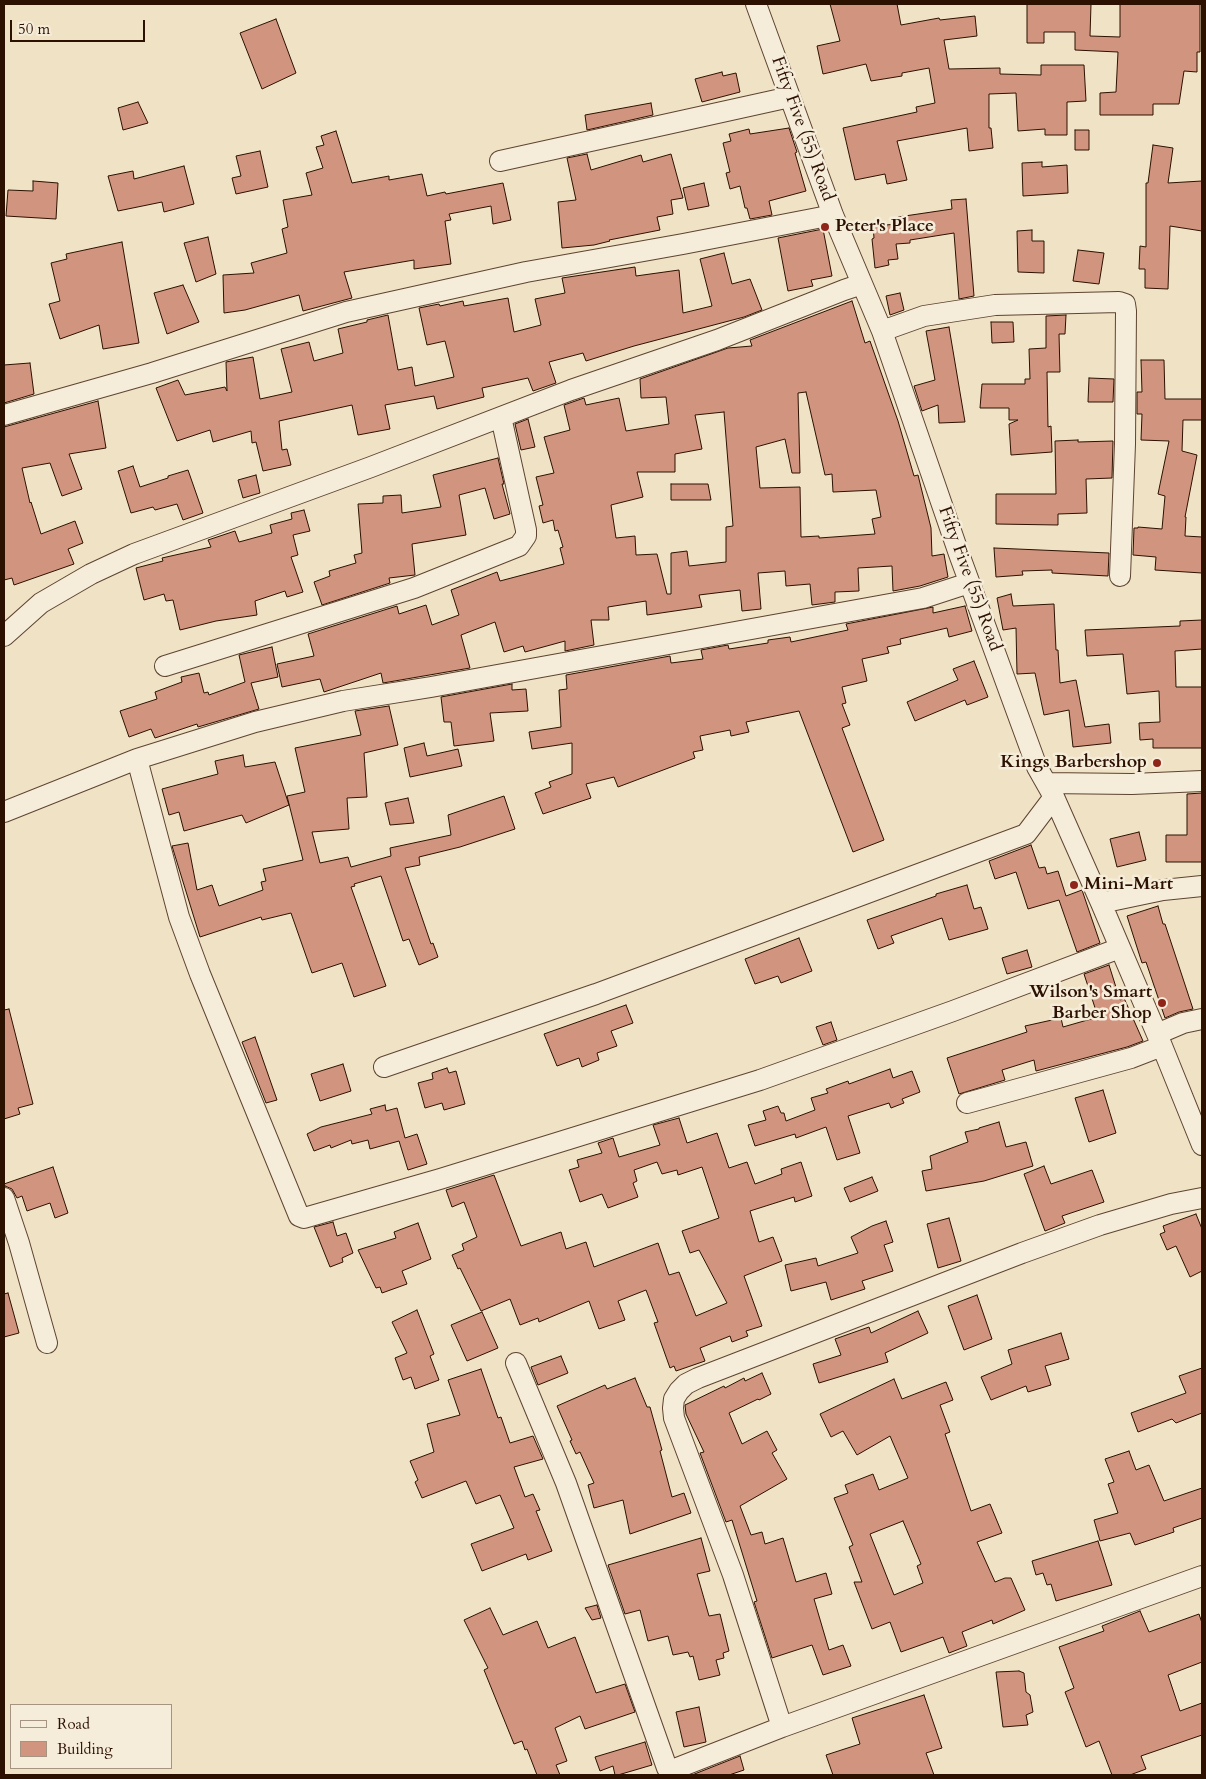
<!DOCTYPE html>
<style>
body{margin:0}
#map{position:relative;width:1206px;height:1779px;overflow:hidden;background:#f0e2c4;font-family:Cardo,serif}
canvas{display:block}
.frame{position:absolute;inset:0;border:5px solid #2c1000;pointer-events:none}
.legend{position:absolute;left:10px;top:1704px;width:162px;height:65px;box-sizing:border-box;background:#f5ecd9;border:1px solid #a59482;margin:0;padding:6px 9px;list-style:none;font-size:15px;color:#2c1000}
.legend li{display:flex;align-items:center;gap:10px;height:25px}
.legend b{width:25px;border:1px solid #a59482}
.scale{position:absolute;left:10px;top:20px;width:135px;height:22px;box-sizing:border-box;border:2px solid #2c1000;border-top:0;padding-left:6px;font-size:15px;line-height:18px;white-space:nowrap;color:#2c1000;-webkit-text-stroke:4px #f5ecd9;paint-order:stroke}
</style>
<div id="map">
<canvas width="1206" height="1779"></canvas>
<div class="frame"></div>
<ul class="legend">
<li><b style="height:6px;background:#f5ecd9"></b>Road</li>
<li><b style="height:14px;background:#d1947f"></b>Building</li>
</ul>
<div class="scale">50 m</div>
</div>
<script>
const context = document.querySelector('canvas').getContext('2d');
context.lineJoin = 'round';
function fillPath(path, color) { context.fillStyle = color; context.fill(path, 'evenodd'); }
const toPath = rows => new Path2D(rows.map(r => 'M' + r).join(''));
function trace(path, color, width, dash) { context.strokeStyle = color; context.lineWidth = width; context.lineCap = dash ? 'butt' : 'round'; context.setLineDash(dash || []); context.stroke(path); }
function label(font, color, halo, rows, align = 'center') {
  context.font = font + ' Cardo,serif'; context.lineWidth = 5; context.setLineDash([]); context.textBaseline = 'middle'; context.strokeStyle = halo; context.fillStyle = color; for (const [text, x, y, turn = 0] of rows) {
    context.save(); context.translate(x, y); context.rotate((+turn || 0) * Math.PI / 180); context.textAlign = isNaN(turn) ? turn : align; if (halo) context.strokeText(text, 0, 0); context.fillText(text, 0, 0); context.restore();
  }
}
const building = toPath([
 [830,4,897,4,901,25,939,18,940,20,975,16,977,36,944,40,949,69,1000,68,1000,74,1041,75,1041,65,1084,65,1086,101,1067,102,1067,135,1045,135,1045,129,1018,131,1016,93,989,94,989,128,991,128,993,148,969,151,967,128,897,141,907,180,887,184,885,174,855,180,843,128,917,112,916,107,935,103,929,68,902,73,902,76,871,81,866,64,823,74,817,46,840,41,830,4],
 [1027,4,1091,4,1090,36,1120,37,1120,4,1200,4,1200,52,1197,52,1197,72,1184,71,1179,104,1153,104,1153,115,1100,115,1100,93,1116,92,1118,52,1075,50,1075,32,1044,32,1044,43,1027,43,1027,4],
 [276,19,296,73,262,89,240,33,276,19],
 [722,72,723,76,736,73,740,92,702,102,695,79,722,72],
 [138,102,148,123,123,130,118,108,138,102],
 [651,103,653,115,587,130,585,115,651,103],
 [789,128,797,152,795,153,806,191,769,201,772,215,750,219,747,208,745,208,740,186,730,189,726,173,730,172,723,143,731,141,729,134,749,129,750,134,789,128],
 [1075,130,1089,130,1089,150,1075,150,1075,130],
 [336,131,352,183,389,176,389,180,422,174,427,196,445,192,446,194,503,183,511,220,493,224,491,206,449,214,451,220,445,221,451,264,414,269,414,260,344,272,352,298,303,311,299,295,245,310,224,313,223,275,254,273,251,263,287,253,282,229,288,227,283,200,312,195,306,173,323,168,316,147,324,145,321,136,336,131],
 [1153,145,1173,148,1168,183,1202,181,1202,231,1170,226,1168,289,1145,288,1145,269,1139,269,1140,246,1146,247,1146,183,1148,183,1153,145],
 [260,151,268,187,236,194,232,178,241,176,236,156,260,151],
 [587,154,591,170,641,155,643,162,671,154,683,198,671,200,673,214,657,217,660,230,609,240,610,241,594,245,562,248,558,202,576,200,567,158,587,154],
 [1042,162,1042,167,1067,165,1068,193,1023,196,1022,163,1042,162],
 [184,166,194,204,164,212,162,202,118,211,108,176,133,171,134,179,184,166],
 [33,181,58,183,56,219,6,216,8,190,33,191,33,181],
 [704,183,709,206,688,210,683,188,704,183],
 [966,199,974,296,959,299,954,233,910,240,910,243,896,244,898,259,888,260,889,265,875,268,872,239,874,238,873,226,898,224,898,217,952,209,951,200,966,199],
 [823,229,832,276,811,280,813,286,788,291,778,238,823,229],
 [1032,230,1032,241,1044,241,1044,273,1018,272,1017,231,1032,230],
 [208,237,216,274,196,282,184,243,208,237],
 [122,242,139,343,103,349,99,325,60,339,49,304,60,301,51,263,67,259,66,254,122,242],
 [1078,250,1104,253,1099,284,1073,281,1078,250],
 [724,253,732,284,750,279,762,310,744,317,634,346,586,361,583,353,549,362,556,383,533,391,528,378,482,388,484,397,437,409,434,396,385,405,390,429,358,435,352,405,279,421,282,450,287,449,291,465,263,471,256,442,252,443,251,431,213,442,210,430,177,441,156,388,178,380,185,395,225,387,227,391,226,362,253,357,260,399,292,392,281,349,309,342,314,361,343,353,338,329,367,322,367,320,388,315,398,370,412,367,415,386,454,377,445,341,427,345,419,308,439,304,440,306,463,301,464,306,508,298,514,332,541,325,535,299,565,293,562,278,635,267,636,276,679,270,683,313,712,306,700,259,724,253],
 [183,285,199,322,167,334,154,293,183,285],
 [900,293,904,310,890,315,886,296,900,293],
 [852,301,865,343,870,341,898,421,914,476,918,475,931,528,932,556,944,554,948,577,920,586,893,591,892,566,858,568,859,591,835,592,835,602,812,605,810,584,786,586,785,571,758,573,761,609,742,611,740,590,699,595,702,607,647,615,646,601,608,607,609,620,591,620,594,645,565,651,565,641,525,652,523,646,504,652,495,622,461,635,470,668,383,683,381,673,324,692,320,679,282,687,277,664,314,656,308,634,397,606,399,614,426,605,432,625,459,615,451,590,497,572,500,581,564,564,560,548,563,547,558,530,555,531,553,520,543,523,539,506,543,505,536,477,554,473,544,437,570,430,564,405,584,398,586,405,619,398,626,431,669,424,666,397,641,398,640,379,728,348,752,346,750,340,852,301],
 [806,392,825,475,832,474,833,492,876,490,881,517,872,519,875,534,819,538,819,536,801,537,800,487,760,488,756,447,785,439,792,473,800,473,798,393,806,392],
 [724,412,733,526,726,527,726,562,689,566,687,551,671,553,671,594,667,594,657,554,636,555,635,536,616,538,611,505,643,497,637,472,675,472,675,454,702,449,695,415,724,412],
 [1066,315,1065,334,1059,334,1060,372,1047,372,1048,427,1051,426,1052,452,1011,455,1009,424,1018,420,1009,420,1009,408,980,408,982,384,1025,384,1025,379,1030,379,1029,349,1046,348,1046,316,1066,315],
 [991,322,1013,322,1014,342,992,343,991,322],
 [949,327,965,422,939,423,938,405,922,411,914,386,935,380,926,331,949,327],
 [1141,360,1164,360,1165,399,1202,399,1202,420,1183,420,1182,451,1197,455,1185,517,1186,517,1185,536,1202,537,1202,573,1155,570,1156,557,1133,555,1134,528,1138,528,1138,527,1162,529,1165,496,1158,494,1169,441,1141,440,1142,414,1137,414,1137,392,1142,392,1141,360],
 [30,363,34,394,4,403,4,365,30,363],
 [1089,378,1114,379,1113,402,1088,402,1089,378],
 [98,401,106,448,69,454,82,489,62,496,50,463,22,468,30,503,31,502,41,534,75,521,83,543,68,549,74,564,14,585,12,578,4,580,4,427,98,401],
 [528,419,535,447,521,450,515,424,528,419],
 [1078,440,1078,442,1113,441,1112,478,1086,479,1087,513,1058,514,1058,525,996,524,996,494,1056,494,1055,441,1078,440],
 [498,458,504,484,502,484,510,514,494,519,485,488,459,495,466,535,412,544,415,575,389,578,390,583,322,605,314,582,330,576,329,571,356,563,354,555,362,553,358,504,383,503,383,496,401,495,402,513,441,507,433,475,498,458],
 [133,466,140,487,168,478,168,476,188,470,203,513,183,520,177,504,155,510,153,507,131,513,118,471,133,466],
 [256,475,260,493,243,498,238,480,256,475],
 [671,484,708,484,711,500,671,500,671,484],
 [304,510,310,531,293,535,298,555,291,557,303,592,287,597,285,591,255,601,257,615,216,621,180,630,173,600,166,601,164,594,144,600,136,568,163,561,162,558,211,547,208,540,235,531,239,542,272,533,270,525,292,519,291,513,304,510],
 [994,548,1109,553,1108,576,1052,573,1052,570,1022,571,1023,575,996,577,994,548],
 [1011,594,1013,606,1054,604,1056,650,1058,650,1060,683,1076,680,1085,727,1109,724,1111,743,1073,747,1069,710,1044,715,1035,673,1017,674,1016,628,1003,630,997,598,1011,594],
 [965,606,972,631,949,637,947,628,900,639,901,644,887,647,889,653,862,659,867,681,842,687,846,703,842,704,850,725,842,728,884,840,853,852,799,711,746,722,749,732,731,736,730,730,700,736,703,750,693,752,695,758,618,787,614,777,586,784,591,798,543,814,535,793,551,787,549,782,572,774,572,743,532,749,529,732,561,727,559,690,567,689,566,675,670,656,671,663,703,659,701,650,728,645,729,649,768,643,768,640,790,637,791,642,848,630,846,624,933,607,933,613,965,606],
 [1202,620,1202,649,1175,651,1176,687,1202,687,1202,748,1153,748,1153,739,1140,740,1139,723,1160,722,1159,691,1127,694,1123,654,1087,656,1085,630,1180,626,1180,621,1202,620],
 [272,647,278,677,251,683,259,709,198,727,197,724,155,738,151,729,129,737,120,711,157,699,155,692,182,682,181,677,199,673,204,693,208,692,209,695,245,682,239,655,272,647],
 [974,661,988,697,967,705,965,700,915,721,907,702,958,680,953,669,974,661],
 [512,684,512,690,526,689,528,711,490,713,494,741,454,746,451,722,444,722,441,697,512,684],
 [389,706,398,745,364,753,367,797,347,798,349,829,312,832,320,863,348,857,351,867,391,856,390,848,451,835,448,815,504,796,515,829,460,847,419,857,420,865,405,868,431,944,433,943,438,957,419,965,409,939,403,941,381,876,354,884,355,886,351,887,386,986,354,997,342,963,312,973,291,913,262,920,261,917,200,937,172,846,188,843,197,890,212,885,219,906,263,890,261,882,266,881,263,869,303,860,287,796,305,792,295,748,361,735,355,711,389,706],
 [424,743,427,756,458,749,462,766,410,777,404,748,424,743],
 [243,755,245,767,275,762,289,805,246,823,242,815,184,831,179,812,169,815,162,789,218,774,215,761,243,755],
 [1202,793,1202,862,1166,862,1166,835,1187,835,1187,794,1202,793],
 [408,798,414,823,390,825,385,803,408,798],
 [1139,832,1146,860,1117,867,1110,839,1139,832],
 [1031,845,1039,868,1045,867,1047,874,1058,871,1066,896,1082,890,1100,943,1077,952,1059,900,1028,909,1016,872,995,879,989,861,1031,845],
 [967,885,974,909,981,907,988,929,949,940,942,918,891,936,894,943,878,949,867,920,936,896,936,894,967,885],
 [1158,906,1163,924,1165,924,1193,1009,1179,1012,1165,1018,1146,962,1142,963,1127,916,1158,906],
 [799,938,812,971,781,983,778,976,755,984,745,959,799,938],
 [1027,950,1032,967,1007,974,1002,958,1027,950],
 [1109,965,1120,1000,1124,998,1143,1041,1127,1047,1036,1071,1034,1060,1002,1070,1005,1080,959,1094,947,1058,1027,1032,1025,1026,1061,1018,1063,1027,1098,1017,1084,974,1109,965],
 [626,1005,633,1023,611,1031,617,1046,597,1053,599,1060,582,1067,579,1058,557,1066,544,1034,626,1005],
 [9,1009,33,1104,18,1108,20,1114,4,1119,4,1010,9,1009],
 [831,1022,837,1040,823,1045,816,1027,831,1022],
 [255,1037,277,1100,266,1103,242,1042,255,1037],
 [343,1064,351,1091,320,1101,311,1074,343,1064],
 [447,1068,449,1073,456,1071,465,1104,444,1110,442,1103,425,1108,418,1083,433,1079,432,1073,447,1068],
 [890,1069,893,1078,912,1071,920,1092,902,1099,904,1103,891,1108,889,1103,848,1116,860,1153,837,1160,826,1127,796,1138,795,1134,755,1146,748,1125,766,1120,763,1111,778,1106,781,1113,784,1113,786,1121,815,1110,811,1098,828,1093,826,1089,848,1081,849,1084,890,1069],
 [1103,1090,1116,1133,1089,1142,1075,1098,1103,1090],
 [385,1105,386,1111,397,1108,405,1138,417,1134,427,1164,408,1170,399,1141,370,1149,368,1140,352,1144,351,1140,331,1148,330,1145,314,1151,307,1134,321,1127,372,1114,370,1109,385,1105],
 [679,1118,687,1143,717,1133,729,1168,747,1162,755,1184,782,1174,781,1169,801,1162,812,1196,795,1202,794,1197,750,1211,759,1242,773,1237,782,1261,744,1276,762,1326,746,1331,748,1336,732,1342,730,1336,700,1348,705,1361,676,1371,674,1366,670,1368,654,1323,658,1322,646,1290,618,1301,625,1320,599,1329,589,1301,539,1322,538,1318,520,1325,510,1299,481,1311,460,1268,458,1269,452,1255,464,1250,462,1244,477,1237,464,1202,452,1207,446,1190,494,1175,521,1246,561,1232,566,1249,586,1242,594,1267,658,1243,669,1275,679,1272,696,1316,727,1303,699,1250,690,1253,682,1231,719,1218,702,1167,678,1175,677,1170,662,1174,657,1162,634,1170,637,1181,633,1183,638,1197,608,1208,602,1194,580,1202,569,1170,579,1167,577,1160,602,1153,598,1143,613,1138,619,1157,660,1145,653,1125,679,1118],
 [999,1122,1006,1147,1026,1142,1033,1166,984,1181,926,1191,922,1171,932,1169,930,1156,968,1142,965,1132,979,1129,979,1128,999,1122],
 [1044,1166,1051,1184,1092,1170,1104,1202,1062,1216,1065,1223,1045,1231,1024,1174,1044,1166],
 [53,1167,68,1213,55,1218,50,1203,27,1211,22,1196,17,1198,12,1189,5,1186,4,1184,53,1167],
 [872,1177,878,1191,850,1202,844,1188,872,1177],
 [1196,1214,1202,1229,1202,1271,1190,1277,1176,1246,1167,1250,1160,1234,1165,1232,1163,1226,1196,1214],
 [949,1218,961,1261,938,1268,927,1224,949,1218],
 [886,1221,893,1242,884,1245,893,1271,862,1281,865,1289,831,1300,826,1282,791,1291,785,1265,816,1258,818,1266,858,1253,851,1237,872,1226,886,1221],
 [333,1222,337,1236,346,1233,353,1253,342,1258,343,1262,330,1267,314,1227,333,1222],
 [418,1223,431,1259,402,1271,407,1284,382,1293,380,1287,376,1288,358,1250,396,1238,394,1232,418,1223],
 [8,1293,19,1333,4,1337,4,1294,8,1293],
 [977,1295,992,1339,964,1350,948,1306,977,1295],
 [417,1310,434,1354,430,1356,439,1380,415,1389,411,1377,403,1380,395,1358,407,1353,392,1322,417,1310],
 [918,1311,928,1333,885,1353,888,1362,819,1383,813,1364,841,1355,835,1339,869,1327,871,1333,918,1311],
 [482,1312,498,1348,467,1361,451,1325,482,1312],
 [1061,1333,1069,1359,1045,1366,1051,1385,1028,1392,1026,1386,991,1400,981,1377,1012,1364,1008,1350,1061,1333],
 [561,1356,568,1373,538,1385,531,1367,561,1356],
 [1202,1368,1202,1413,1176,1423,1172,1419,1138,1432,1131,1413,1186,1393,1179,1376,1202,1368],
 [481,1369,498,1418,501,1417,510,1443,533,1436,543,1459,514,1467,525,1497,533,1494,540,1510,536,1511,552,1551,528,1560,526,1554,482,1571,471,1544,514,1528,500,1495,476,1504,466,1481,422,1498,415,1482,418,1480,410,1461,434,1452,427,1424,460,1415,448,1380,481,1369],
 [762,1373,771,1394,759,1400,758,1399,729,1413,742,1444,767,1431,777,1450,772,1453,787,1479,740,1506,751,1535,762,1532,765,1544,783,1538,796,1582,826,1573,832,1594,814,1599,829,1650,843,1645,851,1666,823,1675,812,1645,772,1658,754,1602,757,1601,732,1520,726,1522,700,1453,704,1452,686,1414,685,1405,724,1386,725,1388,744,1378,745,1381,762,1373],
 [635,1378,647,1407,650,1407,662,1450,660,1451,672,1497,684,1493,691,1513,630,1534,623,1500,594,1508,588,1485,594,1483,580,1452,576,1454,570,1441,572,1440,557,1406,605,1385,607,1389,635,1378],
 [894,1379,902,1399,946,1382,953,1400,940,1405,950,1432,945,1434,971,1511,990,1504,1002,1533,977,1542,995,1582,1005,1578,1011,1578,1025,1610,993,1624,992,1620,962,1632,967,1646,949,1653,943,1637,901,1652,890,1622,872,1629,854,1582,862,1582,849,1547,853,1545,834,1498,848,1493,845,1485,873,1474,879,1490,908,1478,890,1436,857,1455,843,1431,831,1437,820,1414,894,1379],
 [903,1521,921,1564,917,1566,923,1583,894,1595,870,1534,903,1521],
 [1129,1451,1136,1470,1149,1465,1164,1501,1202,1488,1202,1518,1173,1528,1174,1532,1135,1545,1130,1533,1100,1541,1094,1520,1118,1513,1108,1484,1114,1482,1105,1459,1129,1451],
 [701,1538,710,1571,697,1574,709,1616,720,1614,729,1651,723,1653,724,1658,716,1660,720,1675,699,1680,693,1656,690,1657,688,1652,673,1655,668,1636,648,1641,640,1610,625,1614,608,1565,701,1538],
 [1098,1541,1112,1585,1056,1601,1051,1584,1047,1585,1043,1573,1036,1575,1032,1561,1098,1541],
 [597,1605,601,1618,592,1620,585,1608,597,1605],
 [490,1608,503,1635,537,1621,548,1648,575,1637,596,1693,625,1684,635,1712,585,1729,580,1716,555,1728,567,1761,556,1765,560,1775,537,1775,527,1749,525,1750,522,1741,514,1744,484,1670,488,1668,464,1620,490,1608],
 [1140,1611,1149,1632,1199,1614,1202,1623,1202,1662,1168,1675,1180,1711,1202,1703,1202,1735,1141,1756,1146,1769,1130,1775,1112,1775,1099,1741,1086,1747,1065,1692,1074,1688,1059,1647,1104,1631,1102,1626,1140,1611],
 [1019,1671,1024,1673,1026,1692,1030,1695,1033,1712,1026,1715,1028,1725,1003,1727,996,1672,1019,1671],
 [924,1695,942,1748,926,1753,934,1775,833,1775,826,1755,860,1744,852,1718,924,1695],
 [699,1707,706,1742,684,1747,676,1712,699,1707],
 [645,1742,652,1765,618,1775,615,1775,613,1766,600,1771,595,1757,645,1742],
 [740,1756,744,1770,729,1775,692,1775,740,1756]
]);
fillPath(building, '#d1947f');
trace(building, '#2c1000', 1);
const minor = toPath([
 [756,4,833,215,882,331,959,554,1037,767,1054,797,1101,903,1162,1046,1202,1145],
 [500,161,790,97],
 [882,331,924,316,995,305,1119,302,1125,304,1126,311,1125,444,1120,576],
 [4,415,152,373,346,312,526,272,683,244,833,215],
 [969,583,923,598,431,687,343,701,255,722,137,759,179,917,200,974,299,1216,304,1218,440,1179,760,1080,953,1011,1120,948],
 [4,636,41,603,91,574,134,554,371,467,571,390,717,340,844,290,862,284],
 [165,666,414,588,519,546,526,536,526,530,501,417],
 [1046,783,1132,784,1202,781],
 [4,812,137,759],
 [1101,903,1163,890,1202,886],
 [1157,1034,1183,1023,1202,1019],
 [384,1067,596,994,1026,834,1054,797],
 [967,1103,1131,1058,1162,1046],
 [4,1198,19,1243,47,1343],
 [516,1363,566,1483,667,1768,669,1770,672,1770,782,1727,1202,1576],
 [782,1727,733,1575,674,1418,673,1408,674,1399,679,1391,686,1384,698,1378,1022,1253,1100,1225,1171,1204,1202,1198]
]);
trace(minor, '#5d4431', 22);
trace(minor, '#f5ecd9', 20);
for (const [x, y, r, color] of [
 [825,227,5,"#8f2418"],
 [1157,763,5,"#8f2418"],
 [1074,885,5,"#8f2418"],
 [1162,1003,5,"#8f2418"]
]) { const dot = new Path2D(); dot.arc(x, y, r, 0, 2 * Math.PI); context.fillStyle = color; context.fill(dot); trace(dot, '#f5ecd9', 2); }
label('18px', '#2c1000', '#f5ecd9', [
 ["Fifty Five (55) Road",802,129,70],
 ["Fifty Five (55) Road",969,579,70]
]);
label('bold 18px', '#2c1000', '#f5ecd9', [
 ["Peter's Place",835,227],
 ["Kings Barbershop",1147,763,"right"],
 ["Mini-Mart",1084,885],
 ["Wilson's Smart",1152,993,"right"],
 ["Barber Shop",1152,1014,"right"]
], 'left');
</script>
